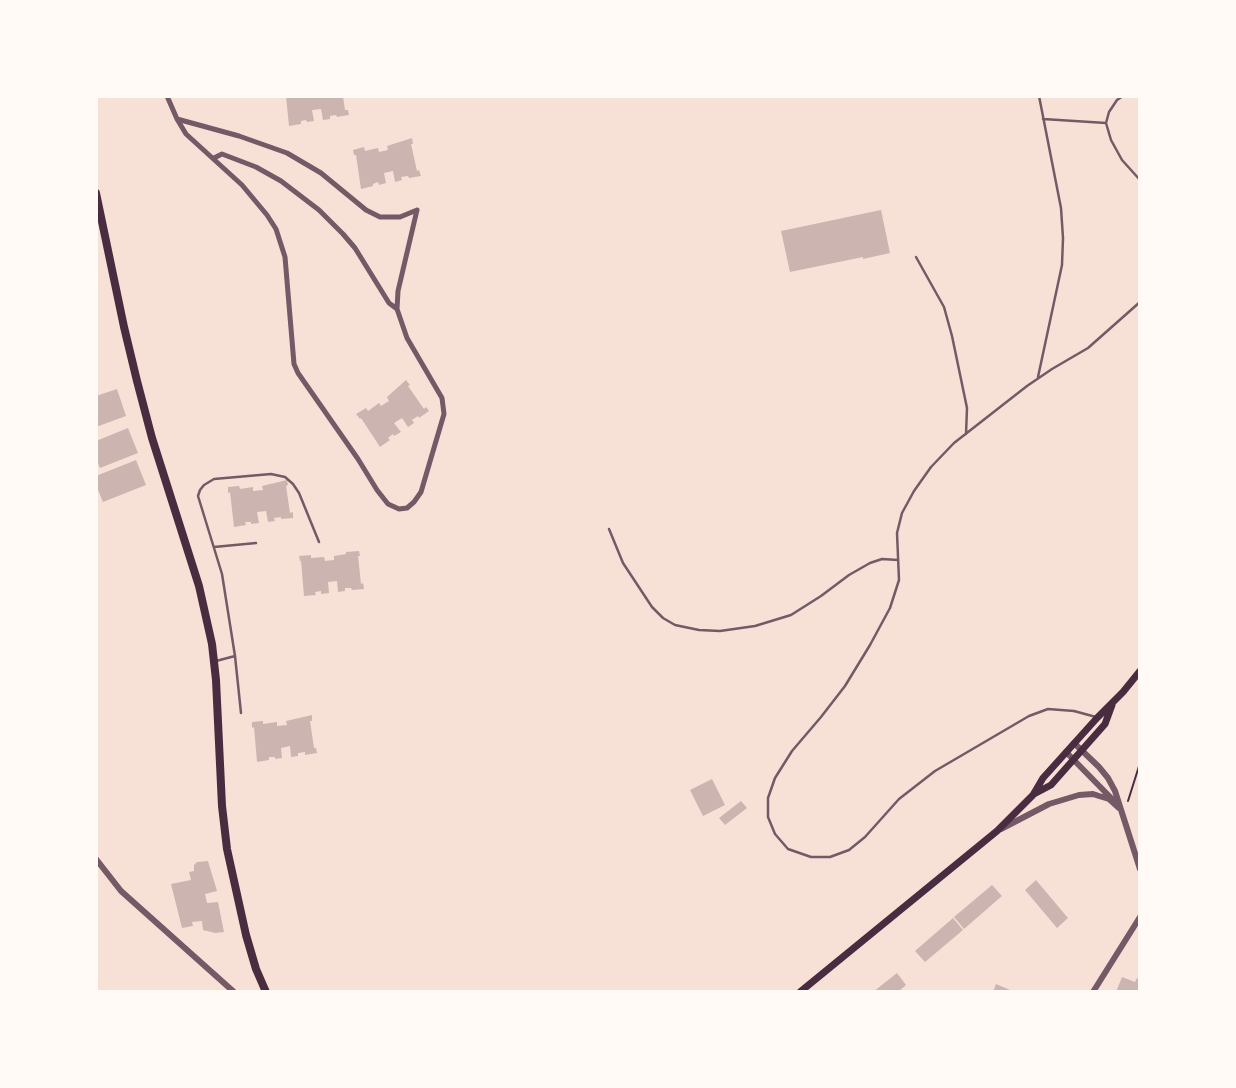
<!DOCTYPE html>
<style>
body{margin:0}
#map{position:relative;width:1236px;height:1088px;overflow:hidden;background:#f7e1d7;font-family:"Zilla Slab",serif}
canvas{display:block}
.frame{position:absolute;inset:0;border:98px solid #fffaf5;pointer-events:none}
</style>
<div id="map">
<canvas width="1236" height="1088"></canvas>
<div class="frame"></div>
</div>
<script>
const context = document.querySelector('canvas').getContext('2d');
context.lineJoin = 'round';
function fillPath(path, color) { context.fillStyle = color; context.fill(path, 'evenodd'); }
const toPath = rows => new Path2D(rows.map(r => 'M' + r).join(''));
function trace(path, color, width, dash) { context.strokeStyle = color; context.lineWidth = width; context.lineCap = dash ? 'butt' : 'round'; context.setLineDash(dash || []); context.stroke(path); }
fillPath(toPath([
 [286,96,343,96,345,110,348,110,349,115,337,117,336,115,330,116,330,119,323,120,321,109,312,110,314,121,307,122,306,120,301,121,301,124,289,126],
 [412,138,413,144,411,144,417,171,419,170,421,176,409,178,408,176,401,177,402,180,395,182,393,171,384,173,386,183,379,185,378,182,373,184,373,186,361,189,356,155,354,155,353,150,364,147,365,151,378,148,379,152,388,150,387,146],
 [881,210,890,253,863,259,863,257,790,272,781,231],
 [406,380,410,385,408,386,424,409,426,407,429,411,419,418,418,416,412,420,414,423,408,427,402,418,394,423,401,432,394,436,393,434,388,438,390,440,380,447,361,418,360,419,356,414,366,408,368,411,379,403,381,406,389,401,387,397],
 [117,389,126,416,96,427,96,396],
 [128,428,138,453,100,468,96,459,96,441],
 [136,460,146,485,103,502,96,485,96,476],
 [287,480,288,485,286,486,290,513,293,512,293,518,281,519,281,517,274,518,275,521,268,522,266,511,257,512,259,523,251,524,251,522,245,522,246,525,234,527,230,492,228,493,228,487,239,486,240,489,253,487,253,491,263,490,262,486],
 [359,551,360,556,358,556,361,584,363,583,364,589,352,590,351,588,345,588,345,591,338,592,337,581,328,582,329,593,321,594,321,591,315,592,316,595,304,596,301,561,300,561,299,556,311,555,311,558,324,557,325,561,334,560,334,556,346,554,346,552],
 [312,715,312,721,310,721,314,748,316,748,317,753,305,755,305,752,298,753,298,756,291,757,290,746,281,748,282,758,275,759,275,757,269,757,269,760,257,762,254,727,252,728,252,722,263,721,263,724,277,722,277,726,287,725,286,721],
 [712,779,725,805,703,816,690,790],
 [741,801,747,808,725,825,719,818],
 [208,861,217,891,205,894,207,903,218,902,224,932,215,933,203,930,202,921,192,922,193,926,182,928,171,884,191,880,189,872,194,871,194,865,197,862],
 [1036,880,1068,918,1057,928,1025,890],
 [992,885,1002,896,964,929,954,917],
 [953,918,963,930,925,962,915,951],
 [897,973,906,985,898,992,873,992],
 [1122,977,1135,982,1137,978,1140,980,1140,992,1116,992],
 [996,984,1010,990,1009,992,993,992]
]), '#ccb4b1');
trace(toPath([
 [1128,801,1140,763]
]), '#4a2c40', 2);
trace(toPath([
 [1123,96,1117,100,1109,112,1106,123,1111,140,1122,160,1140,180],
 [1043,119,1106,123],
 [916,257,944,307,952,336,967,408,966,434],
 [1038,377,1062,265,1063,238,1061,208,1039,96],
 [609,529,623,563,652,607,663,618,675,625,699,630,720,631,755,626,791,615,821,596,849,575,870,563,882,559,898,560],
 [214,547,256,543],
 [216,661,235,656],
 [241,713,235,656,222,574,198,496,200,490,204,485,214,479,271,474,285,477,293,484,299,493,319,542],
 [1096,717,1074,711,1048,709,1029,716,935,771,899,799,865,837,849,850,830,857,811,857,788,849,775,834,768,817,768,798,775,778,792,751,821,717,845,686,870,645,890,608,899,580,897,533,902,513,914,491,931,467,954,443,1027,386,1052,369,1088,348,1140,302]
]), '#755966', 2.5);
trace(toPath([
 [167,96,177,119,186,134,242,185,267,215,276,229,285,257,294,364,298,373,358,459,377,490,388,504,399,509,407,508,414,502,421,492,444,414,442,398,407,338,397,309,398,291,417,210],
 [177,119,239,136,287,153,321,173,366,210,380,217,400,217,417,210],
 [214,158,222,154,256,167,281,181,319,210,343,234,355,248,389,303,397,309]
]), '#755966', 5);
trace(toPath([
 [1074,743,1099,767,1108,778,1115,791,1140,869],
 [1066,752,1113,800],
 [1001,829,1049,804,1079,795,1093,794,1099,796,1109,799,1119,808],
 [96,859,121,891,234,992],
 [1093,992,1140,917]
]), '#755966', 6);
trace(toPath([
 [1034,794,1051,785,1105,724,1112,705],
 [800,992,997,831,1033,795,1043,778,1097,718,1123,692,1140,671]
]), '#4a2c40', 7);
trace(toPath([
 [96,193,124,327,137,381,152,438,199,586,212,644,216,680,222,806,227,849,246,935,256,969,266,992]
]), '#4a2c40', 8);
</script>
